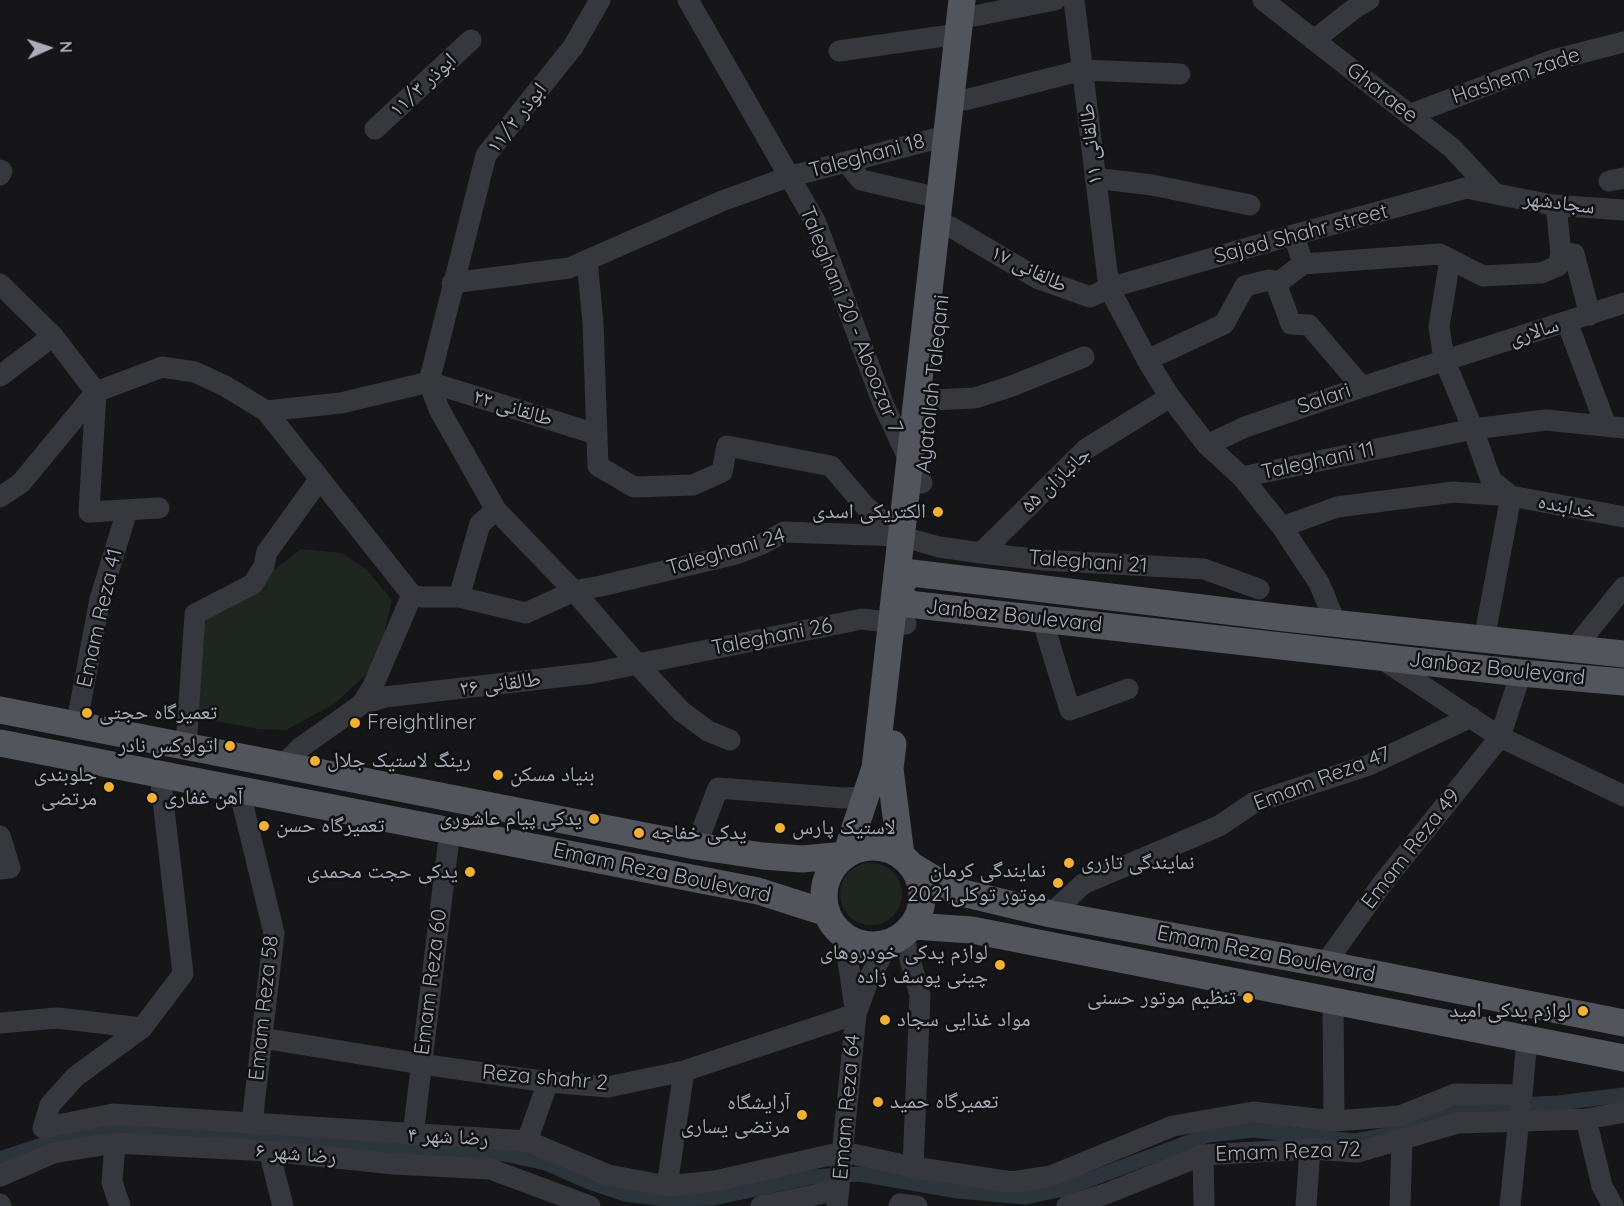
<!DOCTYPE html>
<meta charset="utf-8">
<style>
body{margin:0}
#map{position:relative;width:1624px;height:1206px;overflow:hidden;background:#161618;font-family:Quicksand,sans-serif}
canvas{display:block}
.north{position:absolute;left:18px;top:18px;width:60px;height:60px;-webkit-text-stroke:4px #111113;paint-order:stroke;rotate:87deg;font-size:16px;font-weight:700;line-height:24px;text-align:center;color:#a8adb8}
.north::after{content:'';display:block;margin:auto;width:21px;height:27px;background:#a8adb8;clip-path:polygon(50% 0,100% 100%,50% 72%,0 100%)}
</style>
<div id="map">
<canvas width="1624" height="1206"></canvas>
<div class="north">N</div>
</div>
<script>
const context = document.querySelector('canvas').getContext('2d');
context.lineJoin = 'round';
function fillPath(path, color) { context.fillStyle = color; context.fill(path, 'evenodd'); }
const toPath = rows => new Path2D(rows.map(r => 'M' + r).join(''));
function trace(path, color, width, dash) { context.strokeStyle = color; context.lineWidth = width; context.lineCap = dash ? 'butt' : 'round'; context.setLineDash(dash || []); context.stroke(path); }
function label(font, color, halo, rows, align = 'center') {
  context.font = font + ' Quicksand,"Noto Naskh Arabic",sans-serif'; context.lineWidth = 5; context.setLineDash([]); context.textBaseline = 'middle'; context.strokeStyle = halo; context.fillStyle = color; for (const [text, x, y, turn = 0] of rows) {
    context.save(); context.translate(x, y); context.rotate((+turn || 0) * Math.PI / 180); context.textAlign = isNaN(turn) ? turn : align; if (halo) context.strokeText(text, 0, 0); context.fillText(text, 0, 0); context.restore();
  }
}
fillPath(toPath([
 [301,549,342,553,367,570,392,600,383,639,368,673,334,704,286,730,258,729,195,717,197,645,208,614,262,579],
 '840 894a31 31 0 1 1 62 0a31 31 0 1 1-62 0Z'
]), '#1e261f');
trace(toPath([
 [0,1159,78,1133,125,1131,268,1133,333,1144,504,1154,546,1163,589,1182,625,1194,665,1199,714,1198,811,1177,860,1174,958,1191,1025,1197,1064,1189,1208,1135,1253,1130,1354,1141,1391,1134,1454,1111,1478,1107,1558,1103,1624,1095]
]), '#2c353c', 15);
trace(toPath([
 [600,0,573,47,486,155,429,382,439,409,496,510,574,591,638,665,681,711,708,731,730,740],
 [688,0,816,223,884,406,910,462,922,483],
 [1074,0,1109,288,1150,365,1170,397,1207,445,1242,477,1473,429,1546,420,1624,428],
 [1263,0,1452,148,1494,193],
 [974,16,1055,0],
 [1314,40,1355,8,1369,0],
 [839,51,958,34],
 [965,100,1083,70,1180,74],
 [1409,115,1553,60,1624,42],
 [375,129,471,40],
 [846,162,861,180,939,198],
 [0,170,2,171,0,175],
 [1095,178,1152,185,1250,205],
 [1609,181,1624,178],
 [1556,205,1561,253,1574,254,1590,315],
 [951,227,1037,278,1090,297,1109,288,1275,240,1466,188,1552,205,1624,210],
 [1294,235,1303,264,1440,254,1483,276,1541,273,1558,266,1561,253],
 [1450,259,1439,327,1444,359,1473,429,1491,480,1511,496,1484,640],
 [587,260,593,323,598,466,634,487,693,485,722,472,727,446,831,466,864,505,900,536],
 [1303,264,1279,282,1277,286,1291,324,1309,325,1362,387],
 [452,283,569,268,722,201,788,177,946,136],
 [0,284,53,336,96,392],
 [1567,322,1606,426],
 [1147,360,1224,324,1245,286,1269,280,1279,282],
 [0,376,53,336],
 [96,392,89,512,159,508],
 [931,400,975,398,1012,386,1084,357],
 [266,411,341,403,429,382,596,434],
 [1207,445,1245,427,1362,387,1624,303],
 [1242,477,1282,527,1319,583,1336,624],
 [0,497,21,483,96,392,162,367,195,372,225,386,266,411,412,595],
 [1282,527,1337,507,1454,492,1511,496,1624,517],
 [981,553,1086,449,1170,397],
 [412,595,422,597,459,597,526,613,574,591,601,586,736,554,762,544,784,532,900,536,939,547,981,553,1043,560,1204,569,1259,589],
 [459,597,480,524,496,510],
 [1042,619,1070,710,1128,689],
 [1573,650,1624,587],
 [1379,657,1500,737,1624,796],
 [362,704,385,697,593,673,862,619,906,624],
 [76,727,100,599,127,511],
 [186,747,195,614,253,584,264,566,267,552,319,480],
 [282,766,300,748,362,704,373,686,412,595],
 [160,774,183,974,142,1028,75,1077,50,1105,43,1128,113,1114,527,1141,608,1175,667,1186,715,1181,843,1152,913,1167,1012,1182,1051,1176,1173,1126,1253,1112,1334,1121,1400,1116,1455,1094,1522,1095,1527,1039],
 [239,789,274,933,252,1123],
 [0,836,10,868,0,869],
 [696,846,718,788,843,798,866,797],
 [1051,914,1083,884,1219,826,1253,803,1369,765,1471,717],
 [903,935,920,995,913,1167],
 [1325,964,1382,884,1500,737,1521,673],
 [1333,1000,1334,1121],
 [0,1023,57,1018,142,1028],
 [262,1038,421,1064,548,1082,608,1087,684,1071,856,1014,844,935],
 [1586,1119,1602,1186,1613,1206],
 [413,1135,450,830],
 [527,1141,548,1082],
 [115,1143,112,1182,120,1206],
 [269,1151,283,1206],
 [1203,1155,1204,1206],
 [0,1176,53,1153,115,1143,269,1151,394,1164,490,1169,590,1206],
 [667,1186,684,1071],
 [0,1204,1,1206],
 [761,1206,839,1190],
 [837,1206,856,1014,869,978,890,942],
 [899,1206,900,1204,917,1206],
 [1067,1206,1108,1193,1203,1155,1310,1149,1358,1152,1458,1123,1586,1119,1624,1112],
 [1306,1206,1310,1149],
 [1400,1206,1402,1141],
 [1510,1206,1520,1108]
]), '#37383d', 21);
trace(toPath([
 [1624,654,1285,618,912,573,896,587,908,604,1521,673,1624,682],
 [0,710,696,846,763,856,802,859,846,855,875,768,962,0],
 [0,743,758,891,827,913],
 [893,744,890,769,901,855],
 '824 896a49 49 0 1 1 98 0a49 49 0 1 1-98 0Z',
 [914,867,954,891,1051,914,1325,964,1624,1023],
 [913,926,972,930,1624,1058]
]), '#53555c', 27);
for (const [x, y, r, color] of [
 [938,512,6,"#f2b134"],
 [87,713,6,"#f2b134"],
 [355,723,6,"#f2b134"],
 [230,746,6,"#f2b134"],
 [315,761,6,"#f2b134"],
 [498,775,6,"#f2b134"],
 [109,787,6,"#f2b134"],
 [152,798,6,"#f2b134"],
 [594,819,6,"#f2b134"],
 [264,826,6,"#f2b134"],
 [780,828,6,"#f2b134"],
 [639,833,6,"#f2b134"],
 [1069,863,6,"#f2b134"],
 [470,872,6,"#f2b134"],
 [1058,883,6,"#f2b134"],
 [1000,965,6,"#f2b134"],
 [1248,998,6,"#f2b134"],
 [1583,1011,6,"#f2b134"],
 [885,1020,6,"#f2b134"],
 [878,1102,6,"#f2b134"],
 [802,1115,6,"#f2b134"]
]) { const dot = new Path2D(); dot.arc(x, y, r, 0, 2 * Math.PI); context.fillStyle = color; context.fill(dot); trace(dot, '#111113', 2); }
label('21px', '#a8adb8', '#111113', [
 ["Hashem zade",1516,76,-19],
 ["ابوذر ۱۱/۳",423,85,-43],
 ["Gharaee",1382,93,38],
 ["ابوذر ۱۱/۲",517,118,-52],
 ["طالقانی ۱۱",1091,144,-96],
 ["Taleghani 18",867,156,-15],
 ["سجادشهر",1559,203,7],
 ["Sajad Shahr street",1301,234,-15],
 ["طالقانی ۱۷",1029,269,26],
 ["Taleghani 20 - Aboozar 7",851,320,68],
 ["سالاری",1534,332,-17],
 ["Ayatollah Taleqani",933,384,-84],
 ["Salari",1324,399,-19],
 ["طالقانی ۲۲",513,408,17],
 ["Taleghani 11",1318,461,-12],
 ["جانبازان ۵۵",1056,480,-43],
 ["خدابنده",1567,507,11],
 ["Taleghani 24",726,552,-16],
 ["Taleghani 21",1088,562,4],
 ["Janbaz Boulevard",1014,616,6],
 ["Emam Reza 41",100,618,-77],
 ["Taleghani 26",772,637,-11],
 ["Janbaz Boulevard",1497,669,6],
 ["طالقانی ۲۶",500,684,-7],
 ["Emam Reza 47",1322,779,-21],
 ["Emam Reza 49",1411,849,-52],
 ["Emam Reza Boulevard",662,873,12],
 ["Emam Reza Boulevard",1266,954,11],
 ["Emam Reza 60",431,982,-83],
 ["Emam Reza 58",264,1008,-84],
 ["Reza shahr 2",545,1078,5],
 ["Emam Reza 64",847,1107,-85],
 ["رضا شهر ۴",448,1137,3],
 ["Emam Reza 72",1288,1152,-2],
 ["رضا شهر ۶",296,1154,5]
]);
label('21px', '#a8adb8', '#111113', [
 ["الکتریکی اسدی",926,512,"right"],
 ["تعمیرگاه حجتی",99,713],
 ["Freightliner",367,723],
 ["اتولوکس نادر",218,746,"right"],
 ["رینگ لاستیک جلال",327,761],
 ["جلوبندی",97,775,"right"],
 ["مرتضی",97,799,"right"],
 ["بنیاد مسکن",510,775],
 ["آهن غفاری",164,798],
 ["یدکی پیام عاشوری",582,819,"right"],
 ["تعمیرگاه حسن",276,826],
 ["لاستیک پارس",792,828],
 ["یدکی خفاجه",651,833],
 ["نمایندگی تازری",1081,863],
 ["نمایندگی کرمان",1046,871,"right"],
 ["موتور توکلی2021",1046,895,"right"],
 ["یدکی حجت محمدی",458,872,"right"],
 ["لوازم یدکی خودروهای",988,953,"right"],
 ["چینی یوسف زاده",988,977,"right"],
 ["تنظیم موتور حسنی",1236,998,"right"],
 ["لوازم یدکی امید",1571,1011,"right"],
 ["مواد غذایی سجاد",897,1020],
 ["تعمیرگاه حمید",890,1102],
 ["آرایشگاه",790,1103,"right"],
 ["مرتضی یساری",790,1127,"right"]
], 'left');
</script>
